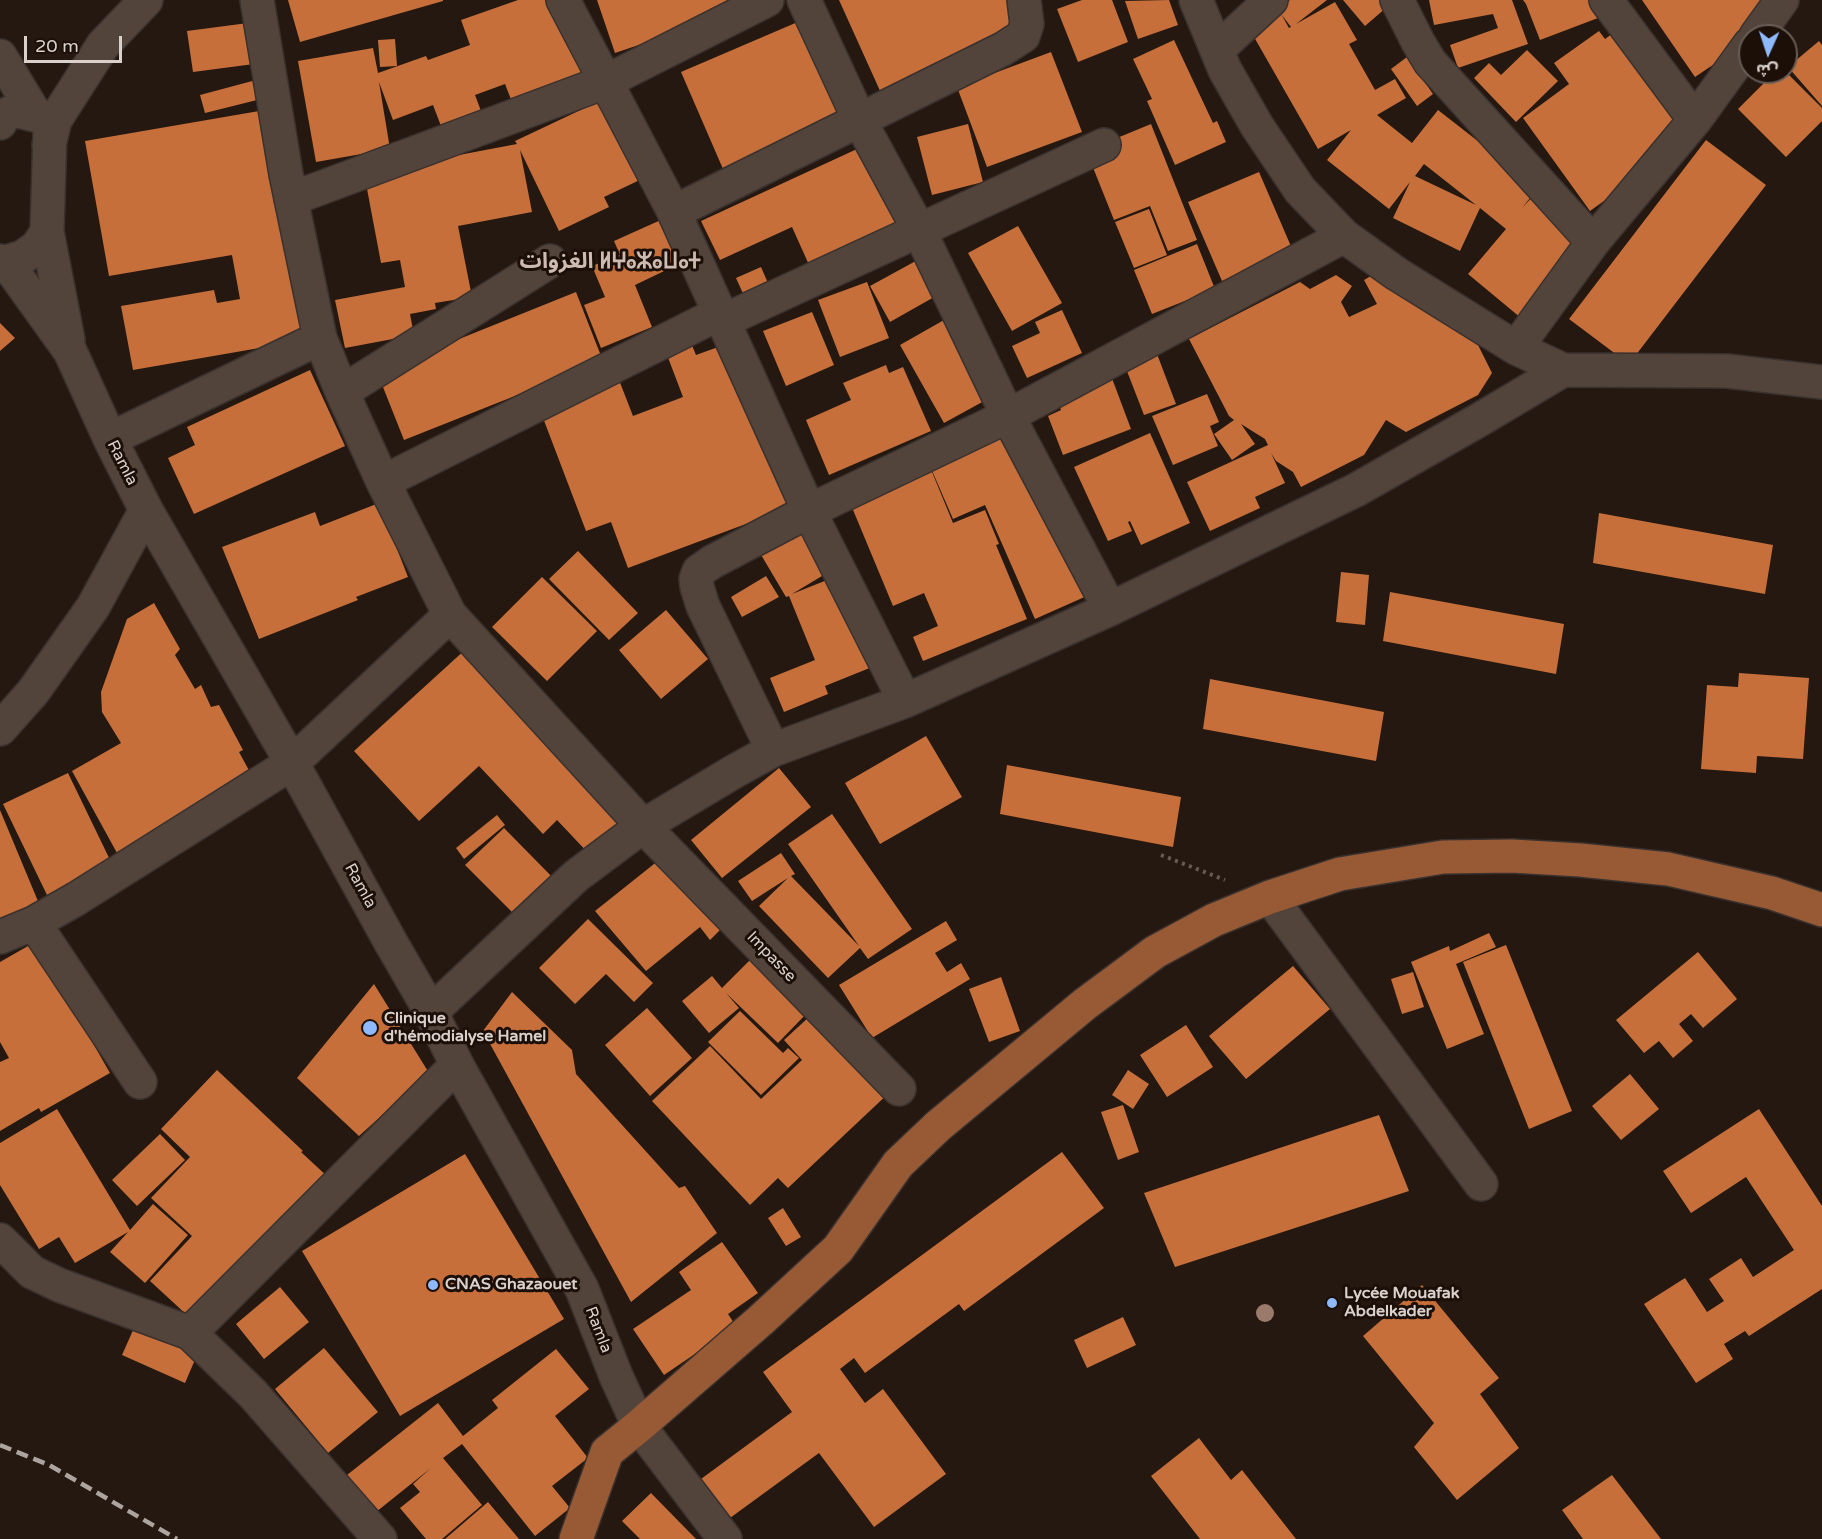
<!DOCTYPE html>
<meta charset="utf-8">
<style>
body{margin:0}
#map{position:relative;width:1822px;height:1539px;overflow:hidden;background:#241811;font-family:"Varela Round","Noto Sans Arabic",sans-serif}
canvas{display:block}
.north{position:absolute;left:1738px;top:24px;width:60px;height:60px;box-sizing:border-box;background:#1b0f08;border:2px solid #675d56;border-radius:50%;rotate:183deg;font-size:16px;font-weight:700;line-height:24px;text-align:center;color:#dad1cc}
.north::after{content:'';display:block;margin:auto;width:21px;height:27px;background:#8eb9fd;clip-path:polygon(50% 0,100% 100%,50% 72%,0 100%)}
.scale{position:absolute;left:24px;top:36px;width:98px;height:27px;box-sizing:border-box;border:3px solid #dad1cc;border-top:0;padding-left:8px;font-size:18px;line-height:21px;white-space:nowrap;color:#dad1cc;-webkit-text-stroke:4px #1b0f08;paint-order:stroke}
</style>
<div id="map">
<canvas width="1822" height="1539"></canvas>
<div class="north">ش</div>
<div class="scale">20 m</div>
</div>
<script>
const context = document.querySelector('canvas').getContext('2d');
context.lineJoin = 'round';
function fillPath(path, color) { context.fillStyle = color; context.fill(path, 'evenodd'); }
const toPath = rows => new Path2D(rows.map(r => 'M' + r).join(''));
function trace(path, color, width, dash) { context.strokeStyle = color; context.lineWidth = width; context.lineCap = dash ? 'butt' : 'round'; context.setLineDash(dash || []); context.stroke(path); }
function label(font, color, halo, rows, align = 'center') {
  context.font = font + ' "Varela Round","Noto Sans Arabic","Noto Sans Tifinagh",sans-serif'; context.lineWidth = 6; context.setLineDash([]); context.textBaseline = 'middle'; context.strokeStyle = halo; context.fillStyle = color; for (const [text, x, y, turn = 0] of rows) {
    context.save(); context.translate(x, y); context.rotate((+turn || 0) * Math.PI / 180); context.textAlign = isNaN(turn) ? turn : align; if (halo) context.strokeText(text, 0, 0); context.fillText(text, 0, 0); context.restore();
  }
}
fillPath(toPath([
 [288,0,443,0,443,1,300,42],
 [518,0,558,0,585,76,512,102,505,84,475,95,481,111,441,126,433,105,393,120,379,82,390,149,316,162,298,61,373,48,378,73,426,56,428,60,470,45,461,20],
 [597,0,772,0,615,53],
 [839,0,1023,0,1034,24,881,93],
 [1082,0,1112,0,1128,42,1078,62,1057,9],
 [1169,0,1178,25,1138,39,1125,1],
 [1290,0,1327,0,1296,24,1335,2,1357,40,1349,44,1375,90,1395,79,1406,98,1377,115,1412,143,1438,110,1538,188,1522,208,1535,194,1588,238,1521,318,1468,274,1506,229,1480,208,1460,251,1393,218,1410,182,1389,209,1327,160,1351,130,1318,149,1250,30,1280,12,1289,28,1291,27,1278,10],
 [1424,164,1476,205,1415,176],
 [1343,0,1395,0,1365,26],
 [1429,0,1512,0,1528,44,1458,68,1450,45,1498,28,1493,14,1434,25],
 [1523,0,1591,0,1598,18,1540,40,1526,4],
 [1642,0,1765,0,1750,40,1695,77],
 [814,15,856,112,723,169,681,72],
 [248,23,254,64,193,72,187,31],
 [1620,28,1697,134,1590,211,1523,118,1569,84,1554,63,1599,31,1605,39],
 [395,39,397,66,380,67,378,40],
 [1174,40,1213,123,1217,121,1226,142,1175,165,1147,101,1152,99,1133,59],
 [1819,41,1822,45,1822,106,1788,67],
 [1527,50,1558,81,1516,122,1474,78,1489,63,1501,75],
 [1051,52,1082,132,987,167,957,87],
 [1407,57,1433,94,1417,106,1391,69],
 [1775,72,1786,72,1822,108,1822,121,1786,157,1738,109],
 [256,80,261,99,205,113,200,95],
 [606,98,644,178,604,197,609,207,559,231,520,150,532,212,458,226,472,297,435,303,436,309,410,314,414,335,345,348,335,300,405,287,400,260,381,263,364,173,517,144,515,141],
 [265,110,311,339,133,370,121,306,214,290,217,303,240,299,232,255,109,276,85,141],
 [968,124,983,182,932,195,917,137],
 [1151,124,1197,240,1168,251,1150,206,1114,220,1090,160,1121,148,1117,138],
 [1706,140,1766,185,1629,364,1569,319],
 [870,143,907,223,810,267,792,227,720,260,701,221],
 [1259,172,1293,251,1222,281,1188,202],
 [1149,209,1167,255,1134,268,1115,222],
 [663,219,683,262,635,285,652,327,601,348,584,305,605,297,592,266,620,255,614,241],
 [1018,226,1062,303,1012,331,968,253],
 [1197,244,1215,289,1152,314,1134,270],
 [923,257,943,292,890,322,870,286],
 [761,267,771,290,746,300,736,278],
 [1336,275,1352,286,1341,302,1349,317,1377,304,1364,280,1371,276,1477,343,1492,373,1478,395,1406,432,1386,420,1364,455,1301,487,1293,472,1276,461,1271,453,1285,483,1255,497,1260,508,1210,531,1187,482,1268,445,1265,439,1241,424,1255,444,1232,460,1214,434,1234,420,1229,416,1189,339,1300,282,1310,289],
 [867,282,889,338,840,357,818,300],
 [576,292,603,361,404,440,377,372],
 [1062,310,1082,353,1027,378,1012,346,1040,333,1035,322],
 [812,312,834,365,786,386,763,331],
 [951,316,995,395,944,423,900,345],
 [0,323,15,338,0,351],
 [689,338,696,355,732,342,794,506,628,568,611,522,586,531,540,410,619,380,633,416,683,397,664,347],
 [1157,354,1176,404,1144,415,1125,366],
 [886,365,889,373,903,367,931,431,829,475,806,420,851,400,843,383],
 [310,370,345,446,194,514,168,458,195,445,187,427],
 [1110,373,1131,429,1063,455,1048,416,1061,410,1055,394],
 [1207,394,1219,422,1210,426,1218,446,1173,465,1152,416],
 [1016,429,1089,595,1035,619,985,505,953,519,930,466],
 [1150,433,1190,523,1141,545,1130,521,1128,522,1132,531,1108,541,1074,467],
 [932,472,953,523,985,510,999,544,996,545,1027,619,923,661,913,637,938,626,924,593,893,606,851,505],
 [379,503,408,577,356,597,358,600,259,639,222,547,315,512,320,526],
 [1599,513,1773,545,1765,594,1593,563],
 [808,518,837,567,792,594,827,580,836,603,855,596,882,663,825,686,828,694,784,712,770,678,815,660,789,596,786,597,757,548],
 [578,551,638,613,609,640,549,579],
 [1341,572,1369,575,1365,625,1336,622],
 [766,576,779,597,742,617,731,597],
 [542,577,597,631,547,681,492,627],
 [1390,592,1564,624,1556,674,1383,641],
 [154,603,180,649,175,655,195,689,201,685,211,707,219,705,243,750,239,752,251,774,117,853,72,771,121,743,102,712,101,692,127,619],
 [666,610,708,659,661,699,619,650],
 [467,648,628,822,591,856,557,820,543,834,479,766,419,821,354,751],
 [1739,673,1809,678,1803,759,1757,756,1756,773,1701,769,1707,685,1738,687],
 [1210,679,1384,712,1376,761,1203,729],
 [926,736,962,797,880,844,845,783],
 [1007,765,1181,797,1173,847,1000,814],
 [779,768,811,807,722,878,691,840],
 [68,773,112,864,47,895,3,804],
 [0,810,40,906,0,923],
 [832,814,912,929,868,959,860,948,828,978,759,906,788,878,752,901,738,881,781,853,795,874,791,876,859,946,788,844],
 [497,815,505,825,464,859,456,848],
 [504,828,561,886,523,923,465,865],
 [659,860,722,928,710,940,700,927,646,971,595,911],
 [588,919,653,983,634,1002,606,974,575,1004,539,968],
 [946,921,957,940,935,953,947,972,961,963,970,979,872,1038,839,985],
 [1489,933,1496,947,1456,964,1484,1034,1447,1049,1411,962,1449,946,1450,951],
 [35,942,110,1073,41,1112,39,1108,0,1131,0,1062,9,1058,0,1042,0,962],
 [1506,945,1572,1111,1529,1129,1463,962],
 [1698,952,1737,999,1703,1028,1691,1014,1679,1024,1693,1041,1673,1058,1659,1041,1644,1053,1616,1020],
 [752,958,808,1012,778,1043,726,993,739,1008,709,1033,682,1001,712,976,722,988],
 [1293,966,1330,1009,1246,1079,1209,1036],
 [1413,972,1424,1007,1402,1014,1391,979],
 [1001,977,1020,1031,989,1042,969,989],
 [374,984,429,1073,359,1136,297,1078],
 [512,992,572,1050,576,1074,679,1188,685,1186,717,1233,631,1302,483,1031],
 [647,1008,692,1058,650,1096,605,1045],
 [740,1011,783,1053,788,1048,799,1058,761,1095,708,1042],
 [809,1017,891,1091,788,1188,778,1178,750,1205,652,1101,710,1046,761,1099,802,1060,784,1040],
 [1186,1025,1213,1067,1167,1097,1140,1055],
 [217,1070,303,1151,301,1152,329,1178,188,1316,150,1281,192,1236,151,1198,190,1157,161,1129],
 [1128,1070,1149,1084,1133,1109,1112,1095],
 [1630,1074,1659,1109,1621,1140,1592,1106],
 [1123,1105,1139,1152,1118,1160,1101,1112],
 [57,1109,130,1230,153,1204,188,1235,145,1283,110,1252,128,1232,75,1263,59,1237,39,1249,0,1185,0,1143],
 [1759,1109,1822,1206,1822,1289,1749,1336,1745,1331,1724,1344,1733,1359,1696,1383,1644,1304,1685,1278,1707,1312,1724,1301,1709,1279,1741,1258,1753,1277,1794,1250,1746,1177,1691,1213,1663,1171],
 [1379,1115,1409,1191,1175,1267,1144,1193],
 [160,1134,185,1160,137,1206,112,1180],
 [1062,1152,1104,1208,964,1311,959,1304,865,1373,854,1358,840,1369,865,1403,883,1389,946,1474,874,1527,819,1453,730,1518,701,1479,792,1412,763,1372],
 [465,1154,564,1319,400,1416,302,1251],
 [783,1208,801,1237,786,1246,768,1218],
 [722,1242,758,1293,728,1314,736,1326,664,1375,633,1329,691,1290,679,1272],
 [1422,1285,1499,1378,1480,1394,1519,1448,1457,1500,1414,1447,1434,1423,1363,1336],
 [280,1287,309,1322,264,1359,236,1324],
 [1123,1317,1136,1345,1087,1368,1074,1340],
 [134,1328,197,1355,185,1383,122,1355],
 [324,1348,378,1412,328,1453,275,1389],
 [556,1349,589,1389,555,1416,588,1458,552,1486,570,1508,535,1536,462,1444,443,1458,482,1505,442,1539,426,1539,400,1508,420,1492,413,1484,431,1468,376,1512,347,1475,438,1403,463,1436,498,1408,492,1400],
 [1199,1438,1231,1480,1242,1470,1296,1539,1200,1539,1151,1476],
 [1612,1475,1661,1539,1583,1539,1562,1510],
 [651,1493,696,1539,640,1539,622,1521],
 [488,1502,519,1539,445,1539]
]), '#c76f3a');
const minor = toPath([
 [563,0,674,212,809,511,905,701],
 [804,0,860,121,919,230,1008,416,1110,609],
 [1196,0,1225,70,1257,126,1300,190,1344,236,1397,274,1516,348,1563,370,1727,371,1822,382],
 [1397,0,1418,42,1430,62,1593,242],
 [1606,0,1695,120],
 [1756,36,1782,0],
 [1217,50,1271,0],
 [0,56,35,114],
 [0,123,3,117,9,113,18,111,43,117,48,124,50,131,47,232,37,247,23,257,6,262,0,261],
 [49,145,55,120,103,45,146,0],
 [291,199,605,82,767,0],
 [674,212,1003,49,1023,36,1027,24,1024,0],
 [47,232,68,340],
 [6,262,70,351,110,439,146,510,292,763,390,941,431,1012,457,1065,582,1289,616,1376,639,1426,725,1539],
 [723,321,1104,145],
 [320,338,342,392,383,482,450,615],
 [1516,348,1593,242,1695,120,1750,44],
 [342,392,550,261],
 [110,439,320,338,286,174,257,0],
 [383,482,720,313],
 [0,729,33,692,93,607,146,510],
 [773,750,703,606,697,587,696,579,699,571,712,562,809,511,1008,416,1344,236],
 [1270,897,1481,1184],
 [34,923,140,1082],
 [0,937,34,923,76,899,292,763,450,615,643,826,899,1089],
 [431,1012,576,876,643,826,735,771,773,750,905,701,1110,609,1356,490,1479,420,1563,370],
 [0,1240,32,1272,59,1285,190,1333,253,1394,380,1539],
 [190,1333,457,1065]
]);
const major = toPath([
 [576,1539,607,1452,639,1426,761,1320,838,1249,898,1164,938,1126,1085,1004,1155,952,1214,920,1270,897,1340,874,1443,857,1512,856,1580,860,1668,869,1772,893,1822,910]
]);
trace(minor, '#3a312e', 36);
trace(major, '#3a312e', 36);
trace(toPath([
 [1161,855,1225,880]
]), '#665b55', 4, [3, 4.5]);
trace(minor, '#52433b', 33);
trace(major, '#985a34', 33);
trace(toPath([
 [0,1445,49,1465,177,1539]
]), '#aea49f', 4.5, [12, 6]);
context.fillStyle = '#9a7a6a';
for (const [x, y] of [
 [1265,1313]
]) { context.beginPath(); context.arc(x, y, 9, 0, 2 * Math.PI); context.fill(); }
for (const [x, y, r, color] of [
 [370,1028,8,"#8eb9fd"],
 [433,1285,6,"#8eb9fd"],
 [1332,1303,6,"#8eb9fd"]
]) { const dot = new Path2D(); dot.arc(x, y, r, 0, 2 * Math.PI); context.fillStyle = color; context.fill(dot); trace(dot, '#1b0f08', 2); }
label('16px', '#dad1cc', '#1b0f08', [
 ["Ramla",122,463,63],
 ["Ramla",360,886,61],
 ["Impasse",771,957,46],
 ["Ramla",598,1330,69]
]);
label('bold 16px', '#dad1cc', '#1b0f08', [
 ["Clinique",384,1019],
 ["d'hémodialyse Hamel",384,1037],
 ["CNAS Ghazaouet",445,1285],
 ["Lycée Mouafak",1344,1294],
 ["Abdelkader",1344,1312]
], 'left');
label('bold 22px', '#cdbbb2', '#1b0f08', [
 ["الغزوات ⵍⵖⴰⵣⴰⵡⴰⵜ",610,262]
]);
</script>
